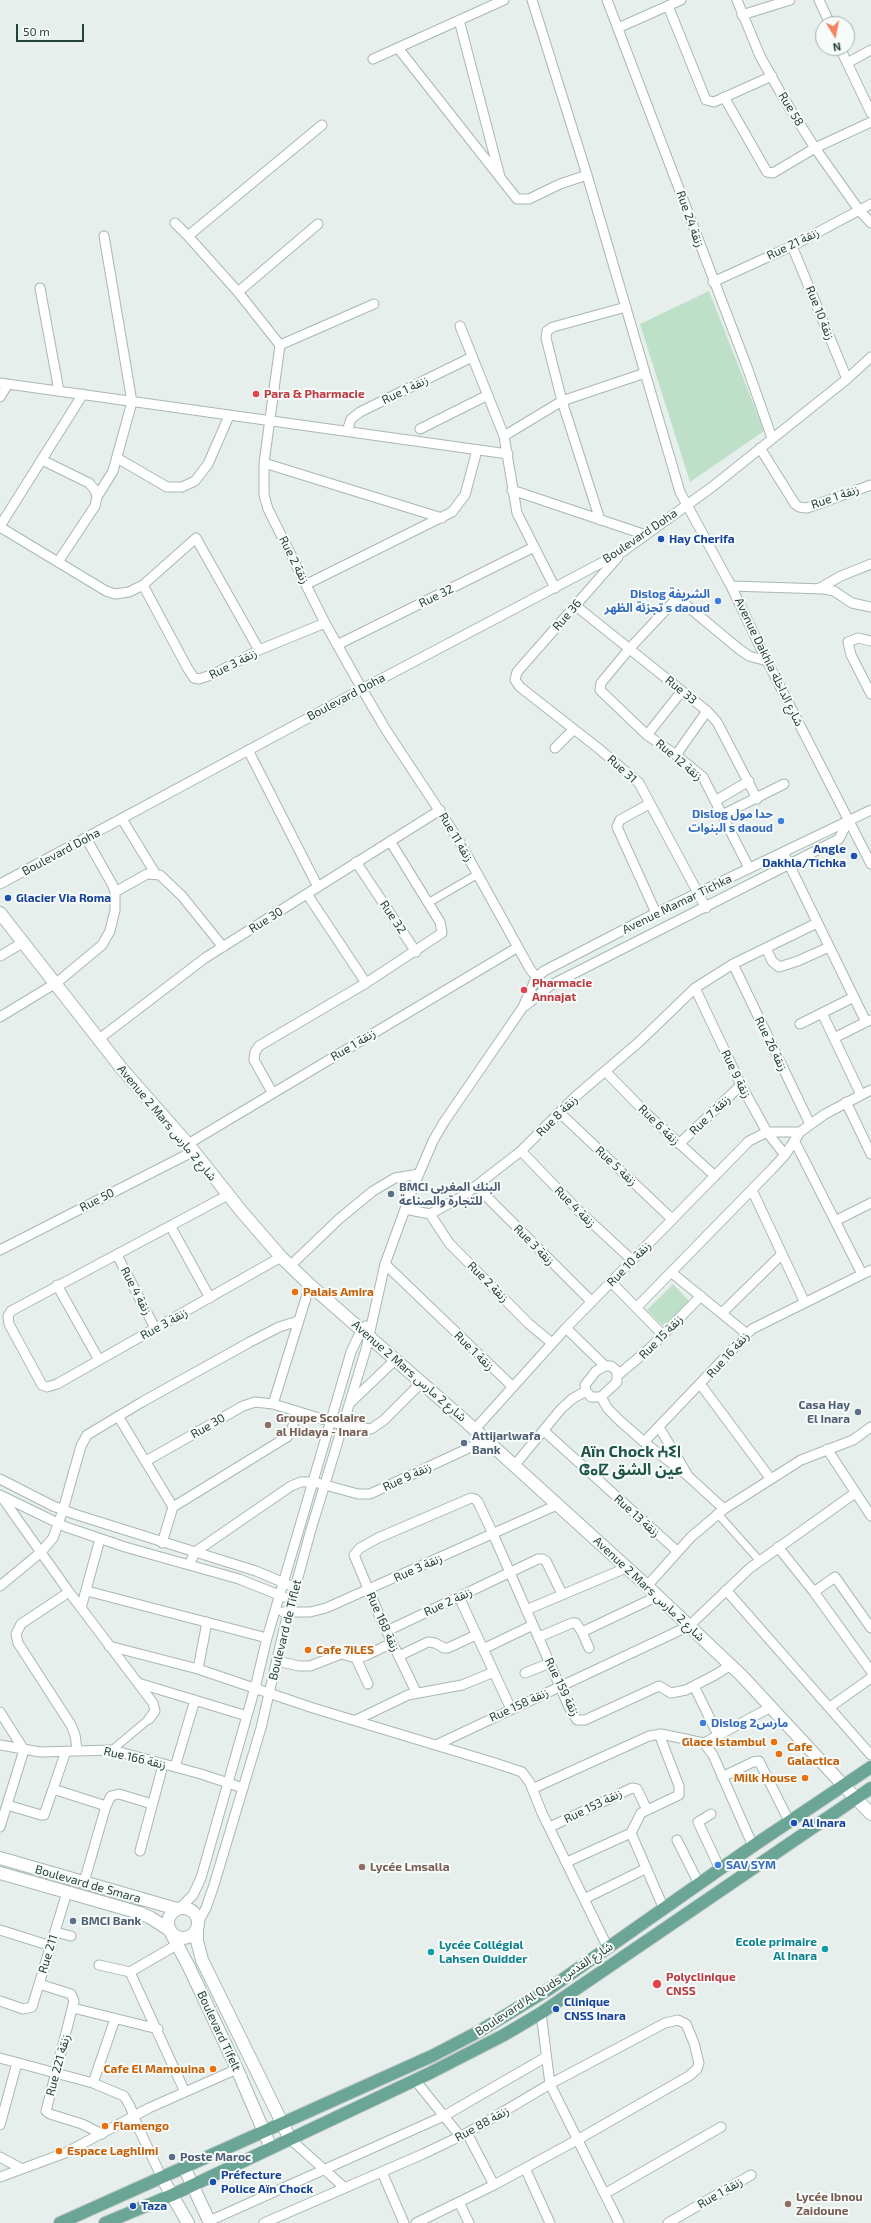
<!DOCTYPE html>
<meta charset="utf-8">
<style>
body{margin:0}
#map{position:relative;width:871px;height:2223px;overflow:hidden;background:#e6efeb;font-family:"Exo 2",sans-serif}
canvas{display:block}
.north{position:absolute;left:815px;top:16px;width:40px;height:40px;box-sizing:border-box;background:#f7fbf9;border:1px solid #a3b1ad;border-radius:50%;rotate:170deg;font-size:11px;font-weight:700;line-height:16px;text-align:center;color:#24423a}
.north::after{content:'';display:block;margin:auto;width:14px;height:18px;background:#f4845f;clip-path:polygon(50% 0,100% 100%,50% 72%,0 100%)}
.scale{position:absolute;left:16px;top:24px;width:68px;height:18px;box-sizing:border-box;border:2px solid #24423a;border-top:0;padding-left:5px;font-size:12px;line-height:14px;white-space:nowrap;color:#24423a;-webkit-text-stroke:3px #f7fbf9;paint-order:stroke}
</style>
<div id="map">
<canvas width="871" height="2223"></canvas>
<div class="north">N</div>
<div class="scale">50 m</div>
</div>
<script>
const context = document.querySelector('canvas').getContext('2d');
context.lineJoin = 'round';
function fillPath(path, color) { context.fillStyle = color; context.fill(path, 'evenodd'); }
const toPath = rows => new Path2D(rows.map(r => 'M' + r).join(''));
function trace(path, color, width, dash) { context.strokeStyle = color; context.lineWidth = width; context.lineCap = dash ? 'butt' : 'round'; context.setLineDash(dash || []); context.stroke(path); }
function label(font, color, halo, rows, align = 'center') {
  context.font = font + ' "Exo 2","Noto Sans Arabic","Noto Sans Tifinagh",sans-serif'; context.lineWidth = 4; context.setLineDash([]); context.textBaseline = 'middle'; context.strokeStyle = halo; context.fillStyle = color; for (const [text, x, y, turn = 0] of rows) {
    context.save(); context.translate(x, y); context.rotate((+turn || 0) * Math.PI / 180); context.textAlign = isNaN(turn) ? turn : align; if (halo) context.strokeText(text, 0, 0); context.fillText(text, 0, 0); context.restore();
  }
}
fillPath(toPath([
 [709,291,764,431,690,482,640,324],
 [673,1284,689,1301,664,1327,647,1310]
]), '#bfe0c8');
const pedestrian = toPath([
 [428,903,478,874],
 [717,1513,759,1560],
 [112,1750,149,1719]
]);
const minor = toPath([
 [532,0,587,175,680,492,731,586,767,661,871,864],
 [607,0,747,367,772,438],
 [737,0,760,56,784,99,815,148,859,210,871,223],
 [819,0,830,24],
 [668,6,706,100,714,102,772,76],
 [742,15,790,0],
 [459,20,500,177],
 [618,28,681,0],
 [398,48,517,199,529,199,560,184,587,175],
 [840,48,871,113],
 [373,59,504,0],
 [847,63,871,50],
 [724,97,767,172,773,173,815,148,871,122],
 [322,125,188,236,238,292,280,345,264,463,264,495,268,509,325,623,362,689,386,730,458,839,530,969,545,989],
 [175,223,188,236],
 [792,246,847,379],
 [713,282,792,246,871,204],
 [40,288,59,391],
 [238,292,318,224],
 [460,326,504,436,517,513,555,588],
 [280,345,374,304],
 [0,383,508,454],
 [0,397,8,384],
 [420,429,488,395],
 [347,431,351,419,360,412,472,357],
 [504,436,562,401,645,373],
 [760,448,795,504,799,507,807,508,871,485],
 [117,458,167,487,182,487,195,481,208,464,229,416],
 [42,460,89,483,95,490,97,497,95,506,58,562],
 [264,463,442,518],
 [512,490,646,535],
 [97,497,113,471,132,402,104,236],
 [600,520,562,401,546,338,547,331,553,327,626,307],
 [0,526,83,394],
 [0,527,106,591,115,594,129,592,143,585,196,538,259,650],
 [618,557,517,672,515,680,520,687,598,748,639,783,706,908],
 [307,584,452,512,465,495,477,450],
 [143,585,188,669,194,678,199,679,214,674,259,650,325,623],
 [731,586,824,589,834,591,852,603,871,607],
 [818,589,841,576,871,564],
 [576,606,707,711,717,722,757,799],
 [871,641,858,638,848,642,851,655,871,694],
 [337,645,534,547],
 [647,735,681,692],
 [555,748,573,730],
 [248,750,318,887],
 [676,755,707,711],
 [715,801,749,781],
 [649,804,620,820,617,827,656,913],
 [722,815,784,784],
 [122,819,155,873],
 [783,852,866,1022],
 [356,862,416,952],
 [749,868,703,777,676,755,647,735,600,690,601,683,630,648,676,599,680,600,739,649,749,656,767,661],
 [0,884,362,689,622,552,712,487,847,379,871,357],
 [115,892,147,874,160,875,182,896,223,947],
 [307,894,366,983],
 [766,948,772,961,779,967,798,961,829,947],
 [0,956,24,942],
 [733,964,810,1124],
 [60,980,102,945,110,931,115,910,115,892,112,884,86,838],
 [695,988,741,1085,767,1132,785,1155],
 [854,997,822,1013,861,1095],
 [525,1006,551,985,839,839,849,819],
 [0,1017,56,983],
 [800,1024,822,1013],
 [834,1038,870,1020],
 [99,1039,205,958,440,810],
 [605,1071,648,1115,715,1176],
 [272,1092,254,1060,255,1052,259,1046,366,983,442,933,440,922,390,841],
 [846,1102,871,1154],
 [560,1113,672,1219],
 [795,1142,862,1274],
 [188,1144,518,947],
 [679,1144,741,1085],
 [521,1151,578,1210,632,1260],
 [476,1186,592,1302],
 [752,1190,805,1303],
 [228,1195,11,1311,8,1316,9,1324,42,1385,47,1387,57,1384,281,1257],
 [405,1209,430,1214,463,1196,521,1151,576,1096,639,1042,695,988,733,964,817,923],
 [430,1214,449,1243,529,1324,552,1343],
 [835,1221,871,1203],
 [171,1227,210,1298],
 [0,1250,194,1151],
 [117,1255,155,1328],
 [385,1264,513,1387],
 [290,1266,339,1219,373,1191,395,1178,419,1174],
 [672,1273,747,1334],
 [611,1282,663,1335],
 [57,1285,99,1360],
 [637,1307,772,1169,785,1155,800,1132,825,1114,871,1090],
 [722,1313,782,1254],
 [566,1328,605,1366],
 [605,1366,611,1366,617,1371,617,1382,601,1397,591,1397,586,1391,585,1385,596,1371,605,1366],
 [618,1375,649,1349,701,1296],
 [701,1385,770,1478],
 [601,1397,608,1409,619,1420,644,1442,688,1476,724,1509],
 [350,1403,395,1360],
 [273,1404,310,1285],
 [118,1416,173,1507],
 [659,1427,687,1474],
 [475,1429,566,1328,749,1141,767,1132,800,1132],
 [544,1431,677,1551],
 [644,1442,752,1329,871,1270],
 [827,1449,871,1516],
 [146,1461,243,1406,255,1402,273,1404,342,1425,371,1429,384,1420,421,1383],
 [514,1466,561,1409,572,1399,586,1391],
 [0,1479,53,1506,74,1514,256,1571,289,1585],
 [0,1495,66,1527,125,1547,239,1579,284,1597],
 [1,1496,69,1592,153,1703,155,1711,149,1719],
 [173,1507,287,1437,292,1429,297,1411],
 [162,1543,173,1507],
 [778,1547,814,1592,871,1671],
 [189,1565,195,1552,291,1486,301,1482,314,1482,358,1494,370,1494,486,1440],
 [0,1586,40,1553,53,1538,63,1510,81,1446,87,1435,142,1402,250,1342,279,1327,298,1321],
 [647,1586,691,1537,724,1509,801,1460,853,1440,871,1427],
 [726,1590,871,1755],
 [87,1591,267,1638],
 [69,1592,21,1624,16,1634,18,1643,71,1725,75,1735,77,1749],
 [814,1592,835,1577,871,1628],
 [459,1597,511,1709],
 [81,1608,100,1539],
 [526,1610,626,1568],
 [283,1612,310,1612,326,1608,557,1505],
 [387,1631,538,1559,543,1559,546,1561,562,1594],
 [582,1632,589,1648],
 [539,1637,572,1623,576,1623,582,1632,658,1596],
 [109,1646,198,1669,313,1708,495,1763,522,1772,530,1783,542,1813,608,1948],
 [483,1649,533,1625],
 [399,1656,428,1642,435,1643,444,1648,448,1648,476,1635],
 [356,1658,368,1684],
 [277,1661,299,1666,310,1666,341,1654,356,1658,365,1656,392,1643],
 [198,1669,207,1622],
 [525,1673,550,1663],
 [138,1683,247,1716],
 [694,1686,718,1735],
 [416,1692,380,1617,354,1555,360,1548,378,1538,471,1498,475,1499,478,1502,493,1534,569,1707,577,1720,585,1720,659,1686,671,1693,686,1690,715,1675,731,1665],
 [830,1707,871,1678],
 [0,1712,24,1750,0,1827],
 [356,1720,408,1695,462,1685,494,1672],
 [704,1743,713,1755,753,1846],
 [0,1745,40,1752,112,1750,201,1774,243,1788],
 [436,1745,689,1626,750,1568,855,1493],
 [175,1767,195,1700],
 [722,1777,753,1762,759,1761,789,1821],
 [53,1789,106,1806],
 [532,1789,649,1736,661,1734,704,1743,771,1707],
 [7,1805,41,1815,44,1815,66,1751],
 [711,1814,698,1822,720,1869],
 [550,1827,632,1788,637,1789,647,1810],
 [631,1833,664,1909],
 [677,1840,699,1884],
 [140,1851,163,1765],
 [567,1862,631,1833,641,1813,679,1795,679,1786,659,1734],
 [84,1882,106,1806,111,1796,119,1794,152,1804],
 [584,1899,645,1869],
 [180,1908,193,1895,201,1878,256,1684,267,1638,351,1352,358,1337,366,1326],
 [198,1923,206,1908,214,1885,261,1728,284,1629,310,1533,366,1349,385,1264,412,1190,433,1141,444,1122,523,1007,536,978,544,971,656,913,871,810],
 [0,1930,51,1946],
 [55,1932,71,1936],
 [99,1965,130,1972,185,2092],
 [130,1972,173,1947,181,1938],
 [39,1984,71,1994,74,2001,46,2111,50,2114,82,2124,102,2134],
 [0,2001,23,2009,32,2007,67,1892],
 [73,2008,158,2029],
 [541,2013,550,2084,619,2223],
 [0,2058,93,2083,124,2096,130,2106,138,2127,161,2176],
 [415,2080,460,2136],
 [93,2083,115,2019],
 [0,2125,17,2063],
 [467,2133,494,2185],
 [290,2139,345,2188],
 [0,2157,22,2169],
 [525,2168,550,2223],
 [382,2172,404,2223],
 [0,2177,65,2153,149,2108,237,2069],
 [606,2193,721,2127],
 [459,2202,469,2223],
 [209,2221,444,2116,546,2057],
 [264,2223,423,2154,467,2133,550,2084,665,2023,678,2020,686,2024,694,2043,699,2063,697,2069,689,2076,577,2140,494,2185,416,2223],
 [668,2223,751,2175]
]);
const tertiary = toPath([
 [0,913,122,1069,188,1144,242,1212,281,1257,310,1285,463,1419,647,1586,742,1676,843,1785],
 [0,1858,177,1909],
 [0,1873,140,1913,151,1918,168,1929],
 '168 1923a15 15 0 1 1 30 0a15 15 0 1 1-30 0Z',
 [197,1929,197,1941,202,1960,290,2139],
 [171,1933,189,1967,237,2069,271,2148],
 [184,2167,210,2223],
 [161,2176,188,2223]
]);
const secondary = toPath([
 [843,1785,871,1814]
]);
const primary = toPath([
 [60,2223,432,2056,478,2032,549,1989,753,1846,871,1767],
 [105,2223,172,2195,430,2073,504,2035,541,2013,871,1788]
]);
trace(pedestrian, '#a8b8b2', 9);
trace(minor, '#a8b8b2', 11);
trace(tertiary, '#a8b8b2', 14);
trace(secondary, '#a4bbb3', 14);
trace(primary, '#c2cac8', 14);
trace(pedestrian, '#fff', 7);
trace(minor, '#fff', 9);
trace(tertiary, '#fff', 12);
trace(secondary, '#fff', 12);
trace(primary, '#6aa596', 12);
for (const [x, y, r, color] of [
 [256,394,4,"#e0444e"],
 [661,539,4,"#1a4fb4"],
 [718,601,4,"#3f7fe0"],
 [781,821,4,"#3f7fe0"],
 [854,856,4,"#1a4fb4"],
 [8,898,4,"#1a4fb4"],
 [524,990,4,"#e0444e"],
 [391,1194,4,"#5c6f8a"],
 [295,1292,4,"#e8710a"],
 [858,1412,4,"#5c6f8a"],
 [268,1425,4,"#8d6e63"],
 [464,1443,4,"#5c6f8a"],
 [308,1650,4,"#e8710a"],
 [703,1723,4,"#3f7fe0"],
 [774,1742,4,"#e8710a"],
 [779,1754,4,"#e8710a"],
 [805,1778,4,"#e8710a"],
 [794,1823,4,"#1a4fb4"],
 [718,1865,4,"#3f7fe0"],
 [362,1867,4,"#8d6e63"],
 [73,1921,4,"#5c6f8a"],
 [825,1949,4,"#0f9aa8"],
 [431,1952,4,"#0f9aa8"],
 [657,1984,5,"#e0444e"],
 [556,2009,4,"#1a4fb4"],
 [213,2069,4,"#e8710a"],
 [105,2126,4,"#e8710a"],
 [59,2151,4,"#e8710a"],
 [172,2157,4,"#5c6f8a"],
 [213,2182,4,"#1a4fb4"],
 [788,2204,4,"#8d6e63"],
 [133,2206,4,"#1a4fb4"]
]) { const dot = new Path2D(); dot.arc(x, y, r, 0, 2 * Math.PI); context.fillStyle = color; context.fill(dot); trace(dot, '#f7fbf9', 1.5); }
label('12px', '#24423a', '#f7fbf9', [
 ["Rue 58",791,109,59],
 ["Rue 24 زنقة",690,219,70],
 ["Rue 21 زنقة",793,244,-26],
 ["Rue 10 زنقة",820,313,68],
 ["Rue 1 زنقة",405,390,-26],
 ["Rue 1 زنقة",835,497,-19],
 ["Boulevard Doha",640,536,-34],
 ["Rue 2 زنقة",294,560,63],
 ["Rue 32",436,596,-26],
 ["Rue 36",567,615,-49],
 ["Avenue Dakhla شارع الداخلة",769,662,64],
 ["Rue 3 زنقة",233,664,-27],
 ["Rue 33",681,690,39],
 ["Boulevard Doha",346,697,-28],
 ["Rue 12 زنقة",679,760,40],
 ["Rue 31",622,769,42],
 ["Rue 11 زنقة",456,837,59],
 ["Boulevard Doha",61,852,-28],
 ["Avenue Mamar Tichka",677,904,-26],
 ["Rue 32",393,917,56],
 ["Rue 30",266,920,-32],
 ["Rue 26 زنقة",771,1044,64],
 ["Rue 1 زنقة",353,1045,-31],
 ["Rue 9 زنقة",736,1074,64],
 ["Rue 7 زنقة",710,1115,-44],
 ["Rue 8 زنقة",557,1116,-45],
 ["Avenue 2 Mars شارع 2 مارس",167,1123,50],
 ["Rue 6 زنقة",659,1125,44],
 ["Rue 5 زنقة",616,1166,43],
 ["Rue 50",97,1200,-27],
 ["Rue 4 زنقة",575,1207,45],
 ["Rue 3 زنقة",534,1245,45],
 ["Rue 10 زنقة",629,1264,-46],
 ["Rue 2 زنقة",488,1282,45],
 ["Rue 4 زنقة",136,1291,62],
 ["Rue 3 زنقة",164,1324,-29],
 ["Rue 15 زنقة",661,1337,-45],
 ["Rue 1 زنقة",474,1351,44],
 ["Rue 16 زنقة",728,1355,-48],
 ["Avenue 2 Mars شارع 2 مارس",409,1371,41],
 ["Rue 30",208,1426,-30],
 ["Rue 9 زنقة",407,1477,-25],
 ["Rue 13 زنقة",637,1516,42],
 ["Rue 3 زنقة",418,1568,-24],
 ["Avenue 2 Mars شارع 2 مارس",649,1589,43],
 ["Rue 2 زنقة",448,1602,-25],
 ["Rue 168 زنقة",383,1622,66],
 ["Boulevard de Tiflet",285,1630,-76],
 ["Rue 159 زنقة",562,1687,64],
 ["Rue 158 زنقة",519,1705,-25],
 ["Rue 166 زنقة",135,1758,13],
 ["Rue 153 زنقة",593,1806,-26],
 ["Boulevard de Smara",88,1884,16],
 ["Rue 211",48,1954,-73],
 ["Boulevard Al Quds شارع القدس",544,1989,-33],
 ["Boulevard Tifelt",219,2031,65],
 ["Rue 221 زنقة",58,2065,-75],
 ["Rue 88 زنقة",482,2124,-29],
 ["Rue 1 زنقة",720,2193,-30]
]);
label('bold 12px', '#be3a42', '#f7fbf9', [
 ["Para & Pharmacie",264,394],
 ["Pharmacie",532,983],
 ["Annajat",532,997],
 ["Polyclinique",666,1977],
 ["CNSS",666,1991]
], 'left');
label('bold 12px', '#164399', '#f7fbf9', [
 ["Hay Cherifa",669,539],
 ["Angle",846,849,"right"],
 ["Dakhla/Tichka",846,863,"right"],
 ["Glacier Via Roma",16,898],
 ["Al Inara",802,1823],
 ["Clinique",564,2002],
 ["CNSS Inara",564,2016],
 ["Préfecture",221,2175],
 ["Police Aïn Chock",221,2189],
 ["Taza",141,2206]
], 'left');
label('bold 12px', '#366cbe', '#f7fbf9', [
 ["Dislog الشريفة",710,594],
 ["تجزئة الظهر s daoud",710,608],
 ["Dislog حدا مول",773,814],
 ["البنوات s daoud",773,828],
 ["Dislog 2مارس",711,1723,"left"],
 ["SAV SYM",726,1865,"left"]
], 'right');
label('bold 12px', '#4e5e75', '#f7fbf9', [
 ["BMCI البنك المغربي",399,1187],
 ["للتجارة والصناعة",399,1201],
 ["Casa Hay",850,1405,"right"],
 ["El Inara",850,1419,"right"],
 ["Attijarlwafa",472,1436],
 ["Bank",472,1450],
 ["BMCI Bank",81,1921],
 ["Poste Maroc",180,2157]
], 'left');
label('bold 12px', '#c56008', '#f7fbf9', [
 ["Palais Amira",303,1292],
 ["Cafe 7iLES",316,1650],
 ["Glace Istambul",766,1742,"right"],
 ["Cafe",787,1747],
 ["Galactica",787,1761],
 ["Milk House",797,1778,"right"],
 ["Cafe El Mamouina",205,2069,"right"],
 ["Flamengo",113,2126],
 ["Espace Laghlimi",67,2151]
], 'left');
label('bold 12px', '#785e54', '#f7fbf9', [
 ["Groupe Scolaire",276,1418],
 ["al Hidaya - Inara",276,1432],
 ["Lycée Lmsalla",370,1867],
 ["Lycée Ibnou",796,2197],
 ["Zaidoune",796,2211]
], 'left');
label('bold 12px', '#0d838f', '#f7fbf9', [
 ["Ecole primaire",817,1942],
 ["Al Inara",817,1956],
 ["Lycée Collégial",439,1945,"left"],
 ["Lahsen Ouidder",439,1959,"left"]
], 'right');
label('bold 16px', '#1f5548', '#f7fbf9', [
 ["Aïn Chock ⵄⵉⵏ",631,1452],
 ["ⵛⴰⵇ عين الشق",631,1470]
]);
</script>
